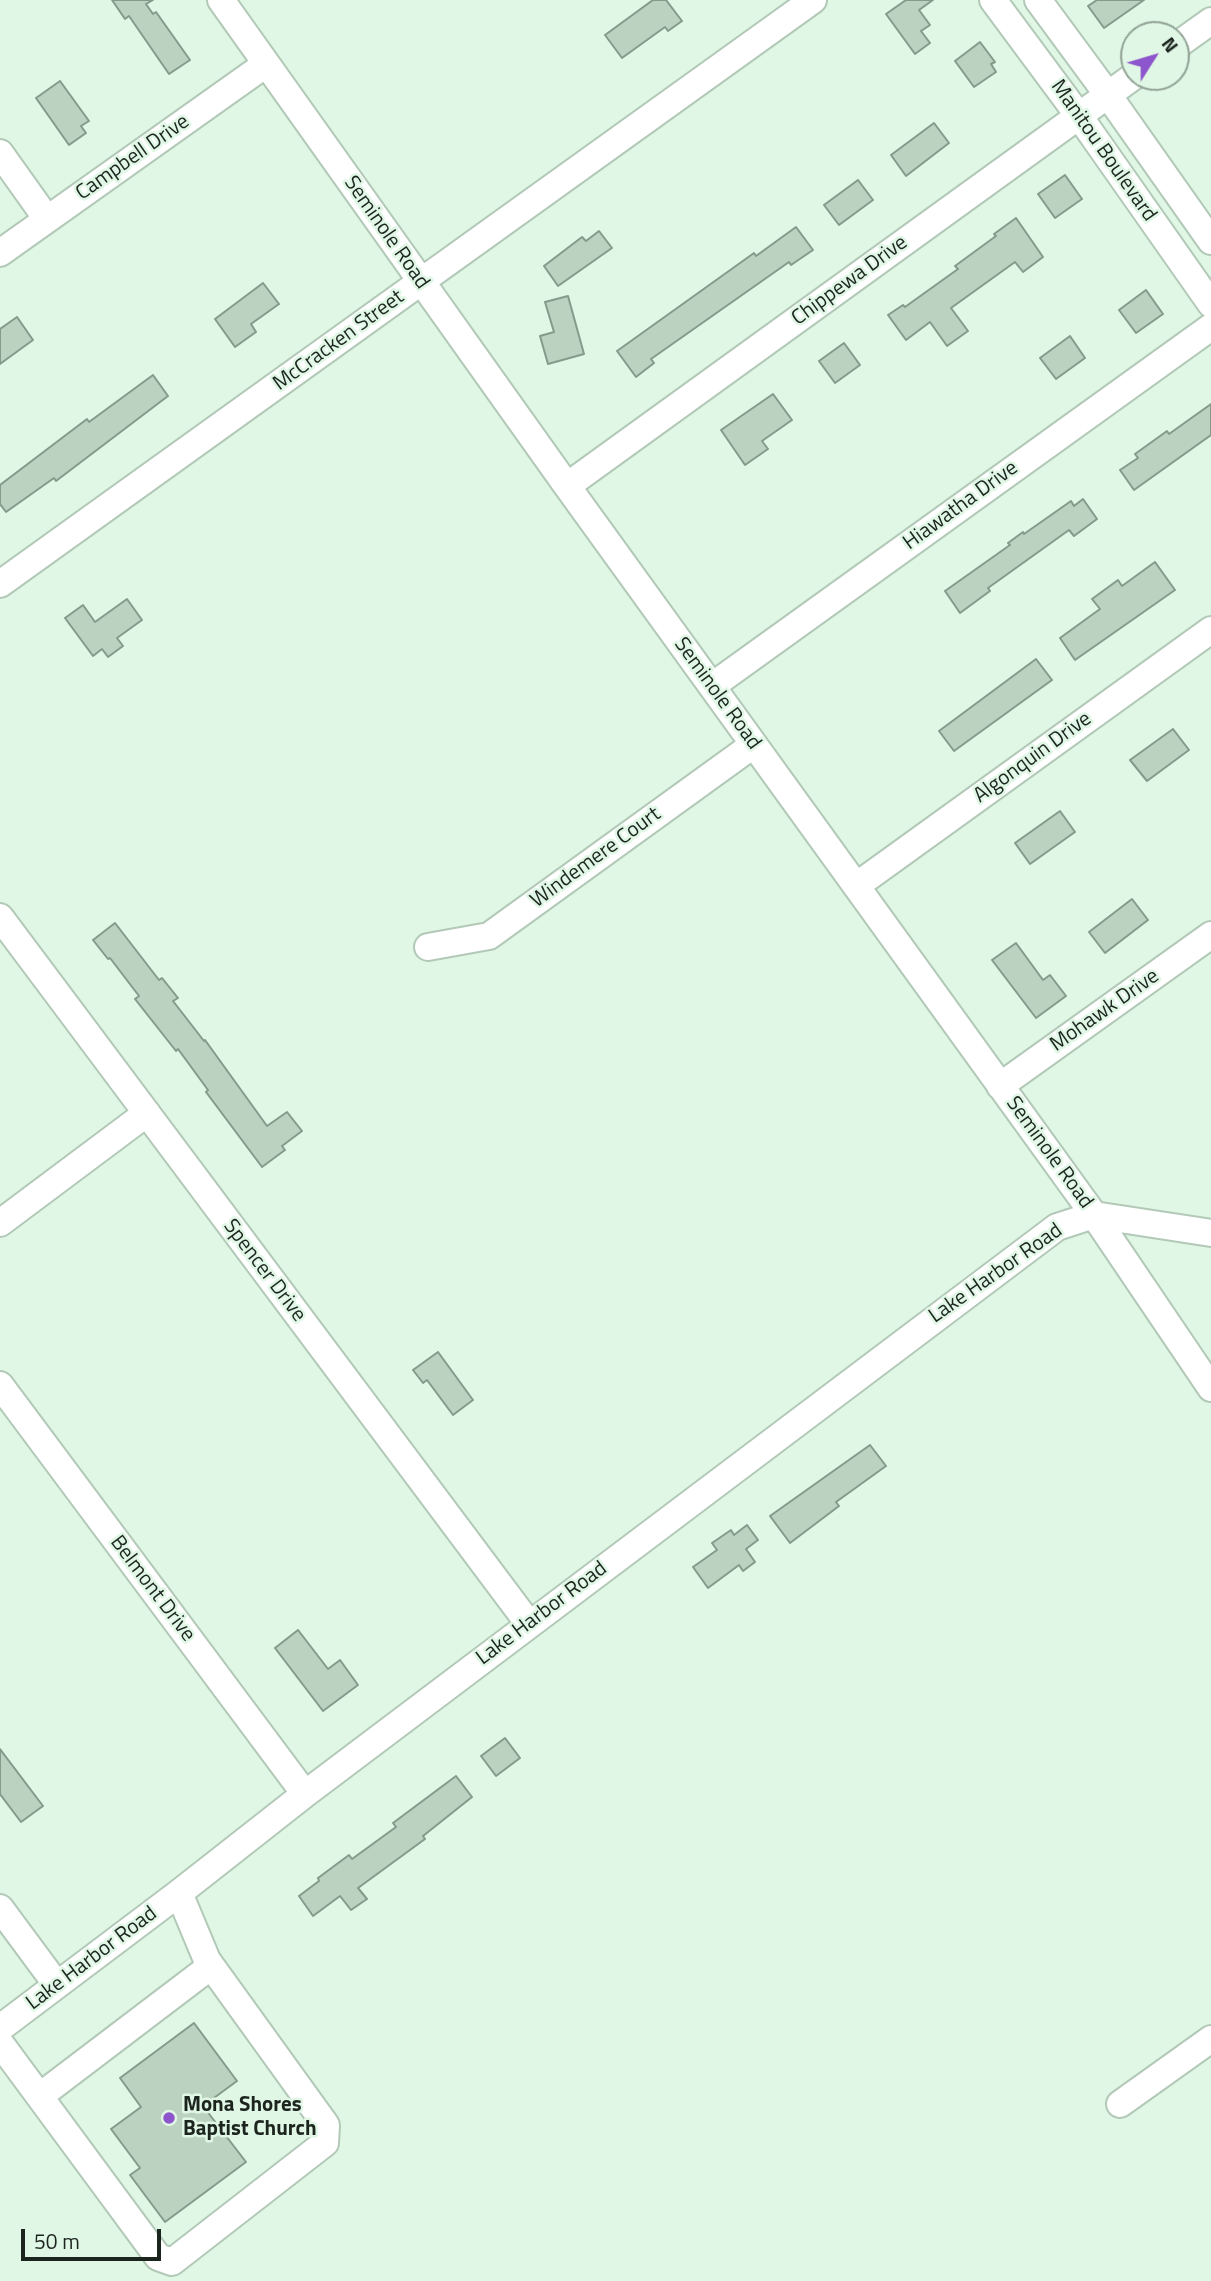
<!DOCTYPE html>
<style>
body{margin:0}
#map{position:relative;width:1211px;height:2281px;overflow:hidden;background:#e0f7e5;font-family:"Titillium Web",sans-serif}
canvas{display:block}
.north{position:absolute;left:1120px;top:21px;width:70px;height:70px;box-sizing:border-box;background:#e0f7e5;border:2px solid #92a395;border-radius:50%;rotate:53deg;font-size:19px;font-weight:700;line-height:28px;text-align:center;color:#1c241e}
.north::after{content:'';display:block;margin:auto;width:24px;height:32px;background:#8e56cd;clip-path:polygon(50% 0,100% 100%,50% 72%,0 100%)}
.scale{position:absolute;left:21px;top:2229px;width:140px;height:32px;box-sizing:border-box;border:4px solid #1c241e;border-top:0;padding-left:9px;font-size:21px;line-height:24px;white-space:nowrap;color:#1c241e;-webkit-text-stroke:5px #e0f7e5;paint-order:stroke}
</style>
<div id="map">
<canvas width="1211" height="2281"></canvas>
<div class="north">N</div>
<div class="scale">50 m</div>
</div>
<script>
const context = document.querySelector('canvas').getContext('2d');
context.lineJoin = 'round';
function fillPath(path, color) { context.fillStyle = color; context.fill(path, 'evenodd'); }
const toPath = rows => new Path2D(rows.map(r => 'M' + r).join(''));
function trace(path, color, width, dash) { context.strokeStyle = color; context.lineWidth = width; context.lineCap = dash ? 'butt' : 'round'; context.setLineDash(dash || []); context.stroke(path); }
function label(font, color, halo, rows, align = 'center') {
  context.font = font + ' "Titillium Web",sans-serif'; context.lineWidth = 5; context.setLineDash([]); context.textBaseline = 'middle'; context.strokeStyle = halo; context.fillStyle = color; for (const [text, x, y, turn = 0] of rows) {
    context.save(); context.translate(x, y); context.rotate((+turn || 0) * Math.PI / 180); context.textAlign = isNaN(turn) ? turn : align; if (halo) context.strokeText(text, 0, 0); context.fillText(text, 0, 0); context.restore();
  }
}
const building = toPath([
 [112,0,153,0,146,4,153,14,156,12,190,60,169,74,129,16,125,19,112,0],
 [653,0,666,0,682,21,668,31,665,27,622,58,605,35,653,0],
 [906,0,933,0,919,10,930,25,921,31,930,43,915,54,886,14,906,0],
 [1097,0,1144,0,1104,28,1088,6,1097,0],
 [980,42,995,62,991,64,996,72,974,87,955,61,980,42],
 [60,81,89,121,81,126,86,133,69,145,36,98,60,81],
 [934,123,949,143,906,176,891,155,934,123],
 [1065,175,1082,199,1055,218,1038,194,1065,175],
 [858,180,873,200,839,225,824,205,858,180],
 [1016,218,1043,257,1023,272,1015,262,951,308,968,331,947,346,930,322,906,340,888,315,903,305,905,307,958,269,955,266,996,236,994,234,1016,218],
 [796,227,813,250,791,265,789,262,651,359,654,363,636,377,617,351,754,253,756,256,796,227],
 [599,231,612,248,558,286,544,266,582,237,586,241,599,231],
 [263,283,279,304,251,324,256,332,235,347,215,319,263,283],
 [1146,290,1163,314,1136,333,1119,310,1146,290],
 [568,296,584,354,548,364,540,336,554,332,545,302,568,296],
 [17,317,33,340,0,364,0,329,17,317],
 [1070,336,1085,358,1056,379,1040,358,1070,336],
 [844,343,860,365,835,383,819,361,844,343],
 [153,375,168,396,56,481,54,478,6,512,0,504,0,485,87,419,89,422,153,375],
 [773,394,792,420,762,441,768,449,745,465,721,430,773,394],
 [1211,404,1211,435,1134,490,1120,470,1138,458,1135,454,1167,431,1169,434,1211,404],
 [1083,499,1097,519,1074,536,1069,530,988,588,990,591,960,613,945,591,1010,545,1008,543,1023,532,1024,534,1071,501,1074,506,1083,499],
 [1155,562,1175,590,1075,660,1060,638,1100,609,1092,599,1118,580,1122,586,1155,562],
 [127,599,142,620,117,638,123,646,108,657,102,649,93,656,65,618,83,605,95,622,127,599],
 [1036,659,1052,680,954,751,939,731,1036,659],
 [1173,729,1189,750,1147,781,1130,760,1173,729],
 [1060,811,1075,832,1030,864,1015,843,1060,811],
 [1132,899,1148,920,1105,953,1089,932,1132,899],
 [115,923,159,980,162,978,178,998,173,1001,204,1041,205,1040,267,1126,287,1112,302,1131,282,1146,285,1150,262,1167,206,1092,208,1090,178,1049,176,1051,135,999,139,996,110,958,108,959,93,940,115,923],
 [1016,943,1043,980,1050,975,1066,996,1036,1018,992,960,1016,943],
 [438,1352,473,1400,453,1415,427,1380,423,1383,413,1370,438,1352],
 [870,1445,886,1466,836,1502,839,1506,790,1543,770,1516,870,1445],
 [747,1525,758,1540,746,1549,755,1562,743,1571,739,1565,708,1588,693,1567,717,1550,712,1543,731,1530,734,1535,747,1525],
 [298,1630,328,1669,340,1660,358,1685,323,1711,275,1648,298,1630],
 [505,1738,520,1758,496,1776,481,1756,505,1738],
 [0,1749,43,1806,21,1822,0,1794,0,1749],
 [456,1776,472,1797,423,1836,425,1839,358,1888,367,1899,351,1910,340,1896,313,1916,299,1896,319,1881,318,1878,349,1855,352,1859,396,1827,393,1823,456,1776],
 [194,2023,237,2081,203,2106,246,2162,165,2222,130,2175,140,2168,111,2129,141,2107,120,2078,194,2023]
]);
fillPath(building, '#bbd2c1');
trace(building, '#859a8a', 2);
const minor = toPath([
 [221,0,567,486,1094,1215,1211,1388],
 [993,0,1079,116,1211,304],
 [1038,0,1108,95,1211,241],
 [1176,46,1211,21],
 [0,153,47,219],
 [0,253,266,64],
 [567,486,1134,76],
 [0,584,813,0],
 [712,686,1211,327],
 [856,886,1211,630],
 [0,917,529,1624],
 [428,947,489,936,753,745],
 [1000,1086,1211,935],
 [0,1223,147,1113],
 [0,1385,305,1794],
 [0,1908,57,1985],
 [0,2028,179,1893,305,1794,1057,1227,1094,1215,1211,1233],
 [0,2043,158,2257,172,2262,325,2143,326,2125,207,1960,179,1893],
 [40,2096,211,1966],
 [1120,2104,1211,2039]
]);
trace(minor, '#b3c9b8', 30);
trace(minor, '#fff', 26);
for (const [x, y, r, color] of [
 [169,2118,7,"#8e56cd"]
]) { const dot = new Path2D(); dot.arc(x, y, r, 0, 2 * Math.PI); context.fillStyle = color; context.fill(dot); trace(dot, '#e0f7e5', 2.5); }
label('21px', '#1c241e', '#e0f7e5', [
 ["Manitou Boulevard",1103,151,55],
 ["Campbell Drive",133,158,-35],
 ["Seminole Road",386,233,55],
 ["Chippewa Drive",850,281,-36],
 ["McCracken Street",339,341,-36],
 ["Hiawatha Drive",961,506,-36],
 ["Seminole Road",717,694,54],
 ["Algonquin Drive",1033,758,-36],
 ["Windemere Court",596,858,-36],
 ["Mohawk Drive",1105,1011,-35],
 ["Seminole Road",1049,1153,54],
 ["Spencer Drive",264,1271,53],
 ["Lake Harbor Road",996,1274,-35],
 ["Belmont Drive",152,1589,53],
 ["Lake Harbor Road",542,1614,-37],
 ["Lake Harbor Road",92,1959,-37]
]);
label('bold 21px', '#1c241e', '#e0f7e5', [
 ["Mona Shores",183,2106],
 ["Baptist Church",183,2130]
], 'left');
</script>
